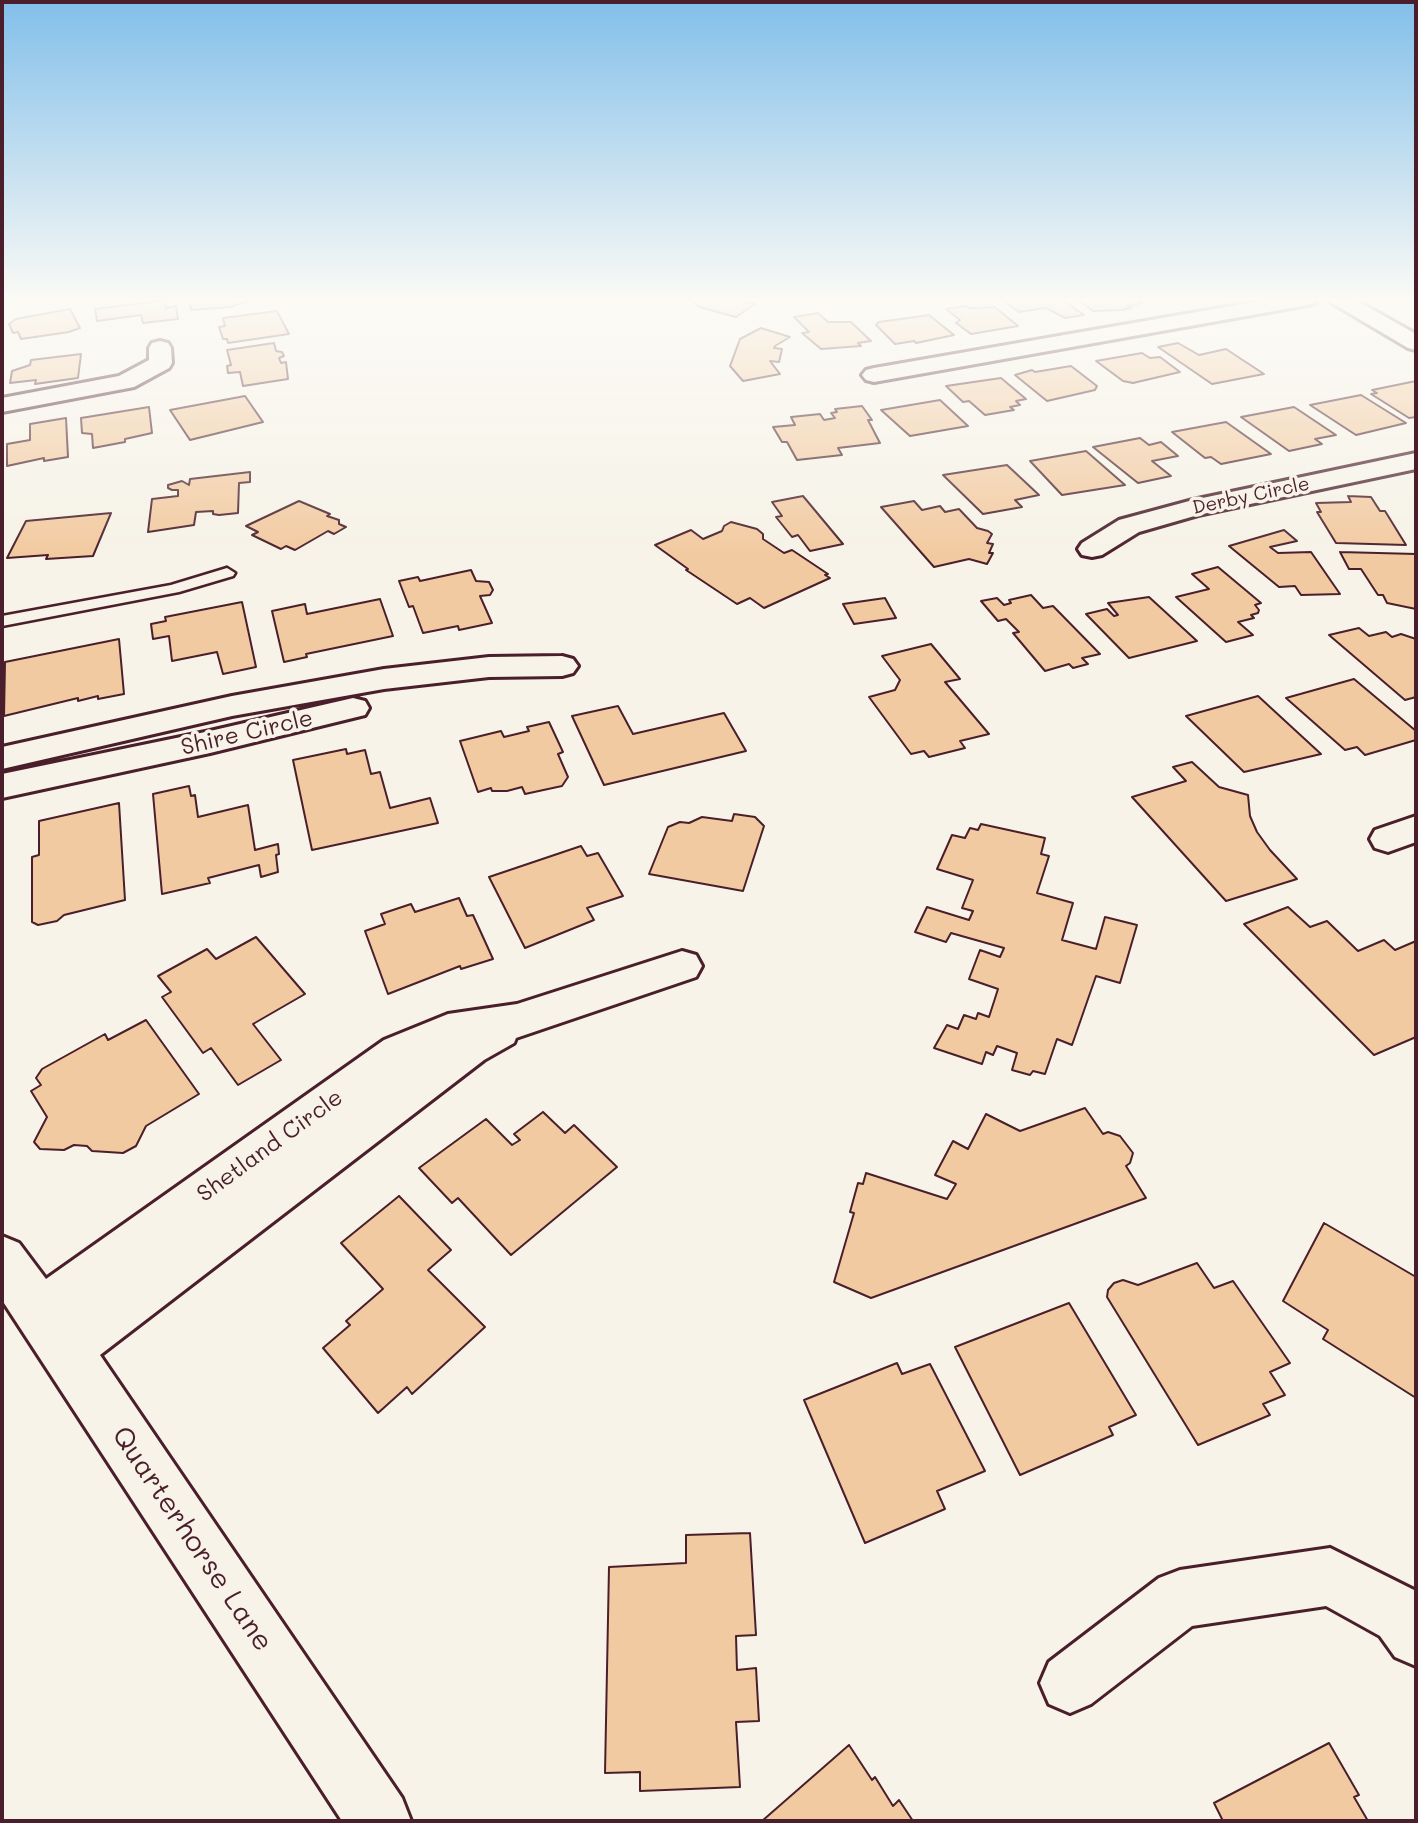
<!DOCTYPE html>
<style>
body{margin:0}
#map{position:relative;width:1418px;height:1823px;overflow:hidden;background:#f7f3e8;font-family:Mali,sans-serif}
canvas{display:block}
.frame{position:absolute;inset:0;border:4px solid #4a1f2b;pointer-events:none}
</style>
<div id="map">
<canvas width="1418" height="1823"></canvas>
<div class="frame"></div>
</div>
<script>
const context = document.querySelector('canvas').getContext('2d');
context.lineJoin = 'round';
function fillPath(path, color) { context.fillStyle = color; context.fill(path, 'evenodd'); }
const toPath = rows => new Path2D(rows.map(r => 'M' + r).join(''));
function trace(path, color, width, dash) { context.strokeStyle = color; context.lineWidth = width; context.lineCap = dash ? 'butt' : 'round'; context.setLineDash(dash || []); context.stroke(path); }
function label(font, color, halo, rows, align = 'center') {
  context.font = font + ' Mali,sans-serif'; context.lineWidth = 7; context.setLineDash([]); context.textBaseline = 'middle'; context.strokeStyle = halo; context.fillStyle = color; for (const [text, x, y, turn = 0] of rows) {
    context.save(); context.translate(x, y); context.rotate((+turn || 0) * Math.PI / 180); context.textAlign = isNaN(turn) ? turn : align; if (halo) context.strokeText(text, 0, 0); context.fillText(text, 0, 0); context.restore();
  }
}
const building = toPath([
 [189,299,252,299,231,307,191,310,189,299],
 [689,299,734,299,755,304,736,317,699,307,689,299],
 [1001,299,1061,299,1084,315,1065,318,1046,308,1019,312,1001,299],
 [1077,299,1136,299,1142,303,1127,306,1131,308,1122,310,1093,311,1077,299],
 [159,301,165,302,166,308,176,306,178,319,143,323,141,315,97,321,95,309,159,301],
 [966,306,970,308,995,307,1018,326,971,334,956,323,960,320,946,309,966,306],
 [70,309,80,328,69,332,21,339,18,332,13,333,9,324,16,319,70,309],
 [277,311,289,334,228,343,227,339,223,339,219,327,225,326,223,318,277,311],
 [818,313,828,322,851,322,871,341,858,343,861,346,821,349,802,333,809,332,794,317,818,313],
 [929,315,954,335,916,343,914,341,895,344,876,325,879,322,929,315],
 [761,328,790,337,775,346,774,348,782,349,779,362,770,361,780,374,743,381,730,366,740,339,761,328],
 [274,343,276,351,282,352,284,356,279,358,281,363,286,362,288,379,243,386,240,372,228,373,227,366,231,365,227,350,274,343],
 [1178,343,1199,355,1226,349,1264,374,1212,384,1158,347,1178,343],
 [1142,353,1150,358,1160,357,1180,372,1133,383,1123,381,1096,361,1142,353],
 [81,354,78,378,35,384,36,380,10,383,12,371,30,365,31,360,81,354],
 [1071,366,1097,386,1095,390,1047,401,1015,375,1032,370,1035,372,1071,366],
 [1001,378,1026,399,1016,401,1020,405,1010,407,1014,410,985,415,969,401,963,402,946,386,1001,378],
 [1416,381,1416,417,1409,418,1371,394,1377,393,1372,390,1416,381],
 [1361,395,1406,423,1356,435,1310,405,1361,395],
 [245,396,263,422,190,440,170,410,245,396],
 [940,400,968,426,910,436,881,410,940,400],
 [862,406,872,420,868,420,880,443,838,448,842,455,797,460,787,442,782,442,773,427,795,425,791,417,820,414,824,420,835,418,831,413,837,412,835,409,862,406],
 [149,407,152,433,125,439,125,442,93,448,92,434,82,433,81,418,149,407],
 [1294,407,1336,435,1315,439,1322,444,1289,451,1241,417,1294,407],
 [66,418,68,457,44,461,44,458,7,466,7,444,30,440,30,424,66,418],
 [1226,422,1271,454,1221,464,1211,457,1205,458,1172,432,1226,422],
 [1140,438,1149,445,1161,442,1178,456,1152,461,1171,476,1138,483,1093,447,1140,438],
 [1086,451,1125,485,1062,495,1030,461,1086,451],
 [1007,465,1039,495,1015,500,1022,507,983,514,943,475,1007,465],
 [250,472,250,482,239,483,238,513,219,515,213,514,213,511,196,512,194,525,148,532,152,499,178,496,178,490,172,490,168,488,168,485,182,481,189,485,190,479,250,472],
 [803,496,843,544,810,551,798,535,792,537,776,517,782,516,772,502,803,496],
 [1348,496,1371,497,1380,511,1385,511,1406,545,1336,543,1317,512,1321,512,1316,503,1351,502,1348,496],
 [299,501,330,514,327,516,339,520,339,524,346,527,334,534,328,531,295,550,286,546,281,549,252,535,258,532,246,526,299,501],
 [914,501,922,510,940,506,945,512,959,509,977,528,988,531,992,534,987,543,993,544,989,553,993,553,987,564,969,559,934,567,881,507,914,501],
 [111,513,93,556,46,559,48,555,7,558,26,521,111,513],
 [731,522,757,529,763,534,763,539,784,553,792,550,828,574,825,575,830,578,764,608,750,598,737,604,686,570,688,569,655,545,691,530,703,539,722,531,724,526,731,522],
 [1284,530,1297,541,1270,547,1278,553,1311,552,1340,594,1301,595,1295,586,1279,587,1229,546,1284,530],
 [1340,552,1416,554,1416,609,1387,603,1383,595,1378,595,1361,569,1349,569,1340,552],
 [1218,567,1261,603,1255,605,1259,610,1258,613,1251,615,1254,618,1238,622,1253,635,1226,642,1176,597,1209,589,1192,574,1218,567],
 [471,570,476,581,489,582,493,590,490,595,480,596,492,623,459,630,458,626,423,633,413,606,409,607,399,581,418,577,420,581,471,570],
 [1031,595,1043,608,1053,606,1100,654,1082,658,1088,664,1073,668,1069,664,1045,671,1013,633,1019,632,1006,619,998,621,981,601,997,598,1004,605,1011,603,1009,600,1031,595],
 [1149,597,1197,641,1129,658,1086,614,1107,609,1114,616,1118,615,1108,603,1149,597],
 [885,598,896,618,854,624,843,604,885,598],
 [380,599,393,636,306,654,307,657,284,662,272,611,305,604,307,614,380,599],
 [242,602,256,667,223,674,217,652,172,661,169,636,153,639,151,624,166,621,165,617,242,602],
 [1359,628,1369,636,1386,632,1392,637,1401,634,1416,639,1416,697,1405,700,1329,635,1359,628],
 [119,639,124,694,98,699,98,696,78,701,78,698,4,716,5,662,119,639],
 [931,644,960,679,945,682,989,734,960,741,965,748,929,757,924,751,911,754,869,697,895,690,900,680,882,656,931,644],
 [1354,679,1416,731,1416,740,1365,755,1357,747,1345,750,1286,698,1354,679],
 [1258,696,1321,754,1244,772,1186,716,1258,696],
 [618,706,633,734,724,713,746,751,604,785,572,716,618,706],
 [549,722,563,752,558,754,568,777,562,786,525,794,522,787,507,791,492,791,491,788,478,792,460,741,501,731,504,737,529,731,527,727,549,722],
 [346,749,347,754,365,750,371,774,380,772,390,808,430,798,438,823,312,850,293,760,346,749],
 [1192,762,1219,787,1248,795,1250,816,1257,832,1270,850,1297,879,1226,901,1132,797,1186,781,1173,767,1192,762],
 [189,786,191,796,195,795,198,817,248,805,255,850,278,844,279,854,276,855,278,872,261,877,259,865,208,878,210,883,162,894,153,794,189,786],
 [119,803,125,900,64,915,57,921,38,925,32,922,32,857,39,855,39,821,119,803],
 [734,814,755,817,764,826,743,891,649,874,668,827,680,822,689,823,702,817,732,821,734,814],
 [981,824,1045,838,1041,854,1049,856,1037,893,1073,903,1062,940,1096,949,1105,917,1137,925,1120,983,1096,976,1072,1045,1057,1039,1045,1074,1033,1071,1030,1075,1012,1070,1017,1053,997,1046,993,1055,986,1052,982,1064,934,1048,947,1025,958,1029,964,1015,976,1019,978,1013,989,1017,998,989,969,979,980,950,1000,957,1004,948,951,933,946,942,915,932,927,907,969,920,973,911,962,908,973,880,937,869,952,835,965,838,970,828,978,830,981,824],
 [581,846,587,856,598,853,623,896,587,908,594,920,525,948,489,877,581,846],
 [459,898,467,916,473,915,493,959,461,969,460,966,388,994,365,931,385,924,381,914,411,904,415,912,459,898],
 [1288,907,1310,927,1327,921,1358,951,1384,940,1395,950,1416,941,1416,1037,1374,1055,1244,924,1288,907],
 [256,937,305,994,253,1024,281,1060,238,1085,211,1048,203,1053,162,997,171,992,158,976,207,949,216,959,256,937],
 [146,1020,199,1094,146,1126,136,1146,123,1153,92,1151,87,1146,74,1145,64,1150,40,1149,34,1142,47,1117,31,1091,41,1085,36,1078,42,1069,105,1034,108,1040,146,1020],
 [1085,1108,1103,1134,1108,1132,1120,1136,1133,1153,1130,1163,1126,1166,1146,1198,871,1298,834,1282,854,1213,850,1212,858,1183,863,1184,866,1173,947,1199,956,1184,935,1175,953,1141,968,1149,986,1114,1020,1131,1085,1108],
 [543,1112,565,1133,574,1125,617,1167,511,1255,458,1198,452,1203,419,1168,486,1119,512,1145,520,1140,514,1134,543,1112],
 [399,1196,451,1250,428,1270,485,1327,412,1394,407,1387,378,1413,323,1348,350,1325,346,1321,383,1289,341,1243,399,1196],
 [1324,1223,1416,1277,1416,1398,1323,1339,1328,1330,1283,1301,1324,1223],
 [1197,1263,1214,1288,1233,1281,1290,1363,1270,1372,1285,1395,1263,1404,1270,1415,1198,1445,1107,1297,1108,1290,1114,1283,1123,1280,1138,1285,1197,1263],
 [1069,1303,1136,1415,1109,1427,1113,1435,1020,1475,955,1347,1069,1303],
 [897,1363,902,1374,930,1364,985,1471,937,1491,945,1509,865,1543,804,1400,897,1363],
 [750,1533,756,1635,736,1636,737,1670,756,1668,759,1721,736,1722,740,1787,640,1791,640,1772,605,1773,609,1567,686,1563,686,1535,750,1533],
 [1329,1743,1359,1795,1354,1797,1368,1821,1223,1821,1214,1803,1329,1743],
 [849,1745,872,1780,875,1777,893,1806,899,1800,913,1821,762,1821,849,1745]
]);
fillPath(building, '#f2caa1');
trace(building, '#4a1f2b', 2);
const lane = toPath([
 [227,568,235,573,233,576,179,592,2,626,2,616,171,585,227,568]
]);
const street = toPath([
 [1272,299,1318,299,1315,303,1308,305,874,382,866,380,862,375,866,370,874,368,1272,299],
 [1329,299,1354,299,1416,334,1416,350,1408,348,1332,303,1329,299],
 [160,341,168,343,171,348,172,363,169,368,134,387,2,412,2,398,119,376,149,360,149,348,152,343,160,341],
 [1416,453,1416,469,1198,515,1139,532,1102,555,1092,557,1082,555,1078,549,1082,543,1119,520,1193,500,1416,453],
 [562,656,573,659,578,666,573,673,562,676,489,677,384,689,232,716,2,769,2,747,232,696,384,669,489,657,562,656],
 [353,698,365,701,369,708,365,715,210,753,2,798,2,774,210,731,353,698],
 [1416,816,1416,842,1388,852,1375,848,1370,839,1375,830,1416,816],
 [682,951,696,955,702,966,696,977,516,1038,514,1043,484,1060,100,1355,402,1798,411,1821,342,1821,2,1300,2,1236,19,1243,46,1279,384,1040,448,1014,517,1004,682,951],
 [1330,1548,1416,1591,1416,1666,1395,1657,1380,1636,1326,1606,1192,1626,1091,1704,1070,1713,1049,1704,1040,1683,1049,1662,1159,1578,1180,1570,1330,1548]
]);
trace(lane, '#4a1f2b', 5);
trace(street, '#4a1f2b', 6);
fillPath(lane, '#f7f3e8');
fillPath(street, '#f7f3e8');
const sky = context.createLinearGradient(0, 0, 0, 554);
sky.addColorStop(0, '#82bfea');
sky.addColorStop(0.54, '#fbfaf5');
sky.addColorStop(1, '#fbfaf500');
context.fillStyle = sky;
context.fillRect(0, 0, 1418, 554);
label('19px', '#4a1f2b', '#f7f3e8', [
 ["Derby Circle",1251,496,-12]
]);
label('23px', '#4a1f2b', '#f7f3e8', [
 ["Shire Circle",247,733,-13],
 ["Shetland Circle",270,1146,-36]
]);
label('28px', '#4a1f2b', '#f7f3e8', [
 ["Quarterhorse Lane",192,1539,56]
]);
</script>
